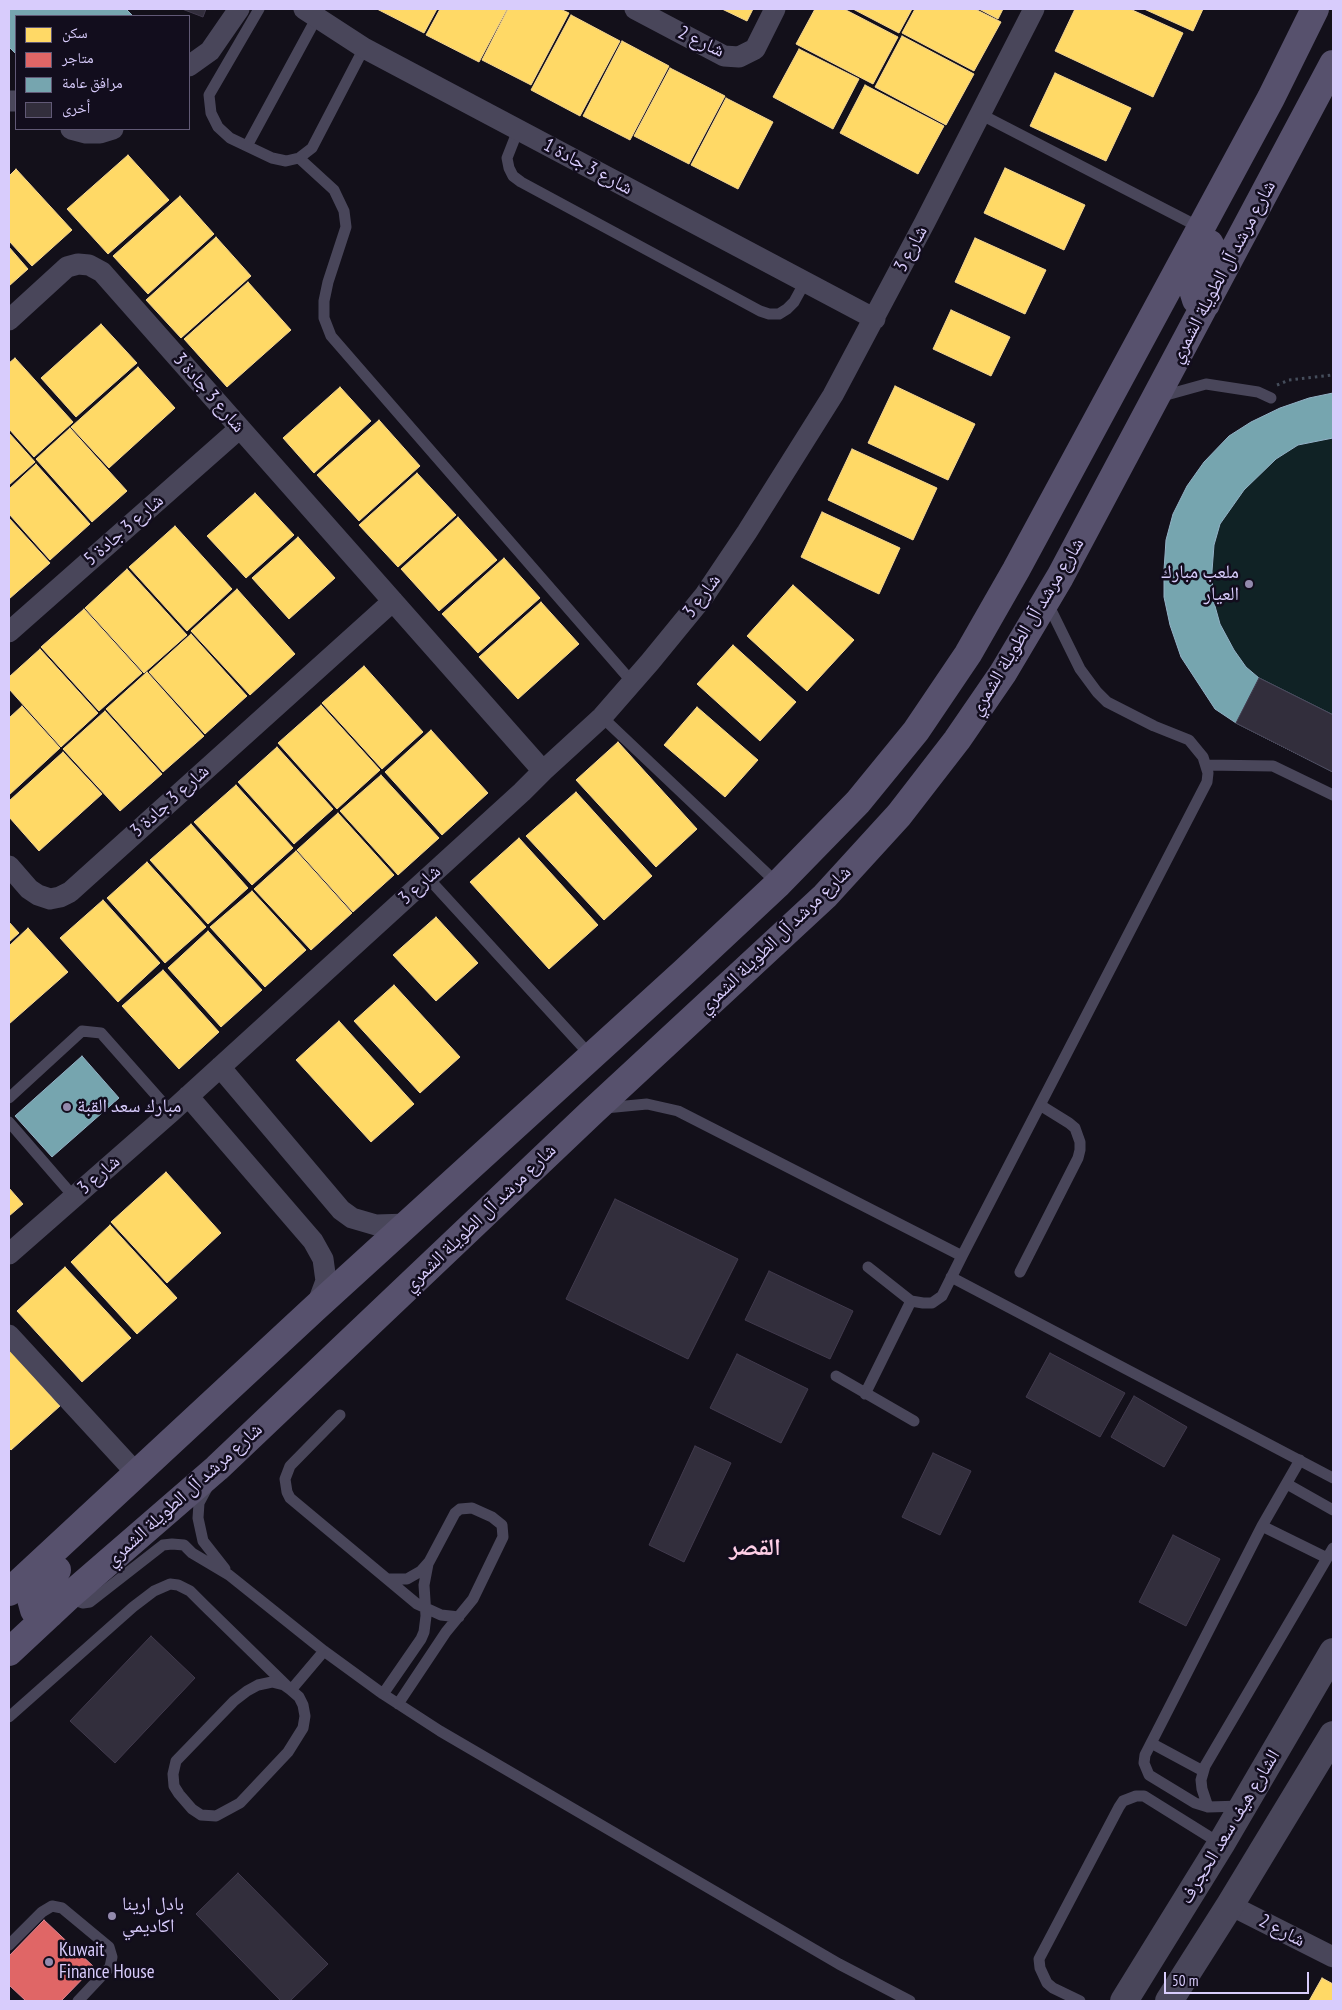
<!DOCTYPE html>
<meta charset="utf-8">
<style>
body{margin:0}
#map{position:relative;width:1342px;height:2010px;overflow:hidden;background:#13101a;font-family:"PT Sans Narrow","Noto Naskh Arabic",sans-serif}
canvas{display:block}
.frame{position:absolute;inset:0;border:10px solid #d8ccfc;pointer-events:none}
.legend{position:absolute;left:15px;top:15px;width:175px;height:115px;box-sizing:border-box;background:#120d1d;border:1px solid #615976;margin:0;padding:6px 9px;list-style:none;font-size:15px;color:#d8ccfc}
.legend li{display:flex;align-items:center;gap:10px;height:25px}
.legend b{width:25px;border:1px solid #615976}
.scale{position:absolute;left:1164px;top:1972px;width:145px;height:22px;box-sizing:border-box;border:2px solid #d8ccfc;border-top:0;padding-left:6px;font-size:15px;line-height:18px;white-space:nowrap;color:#d8ccfc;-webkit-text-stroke:4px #120d1d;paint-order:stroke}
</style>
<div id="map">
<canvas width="1342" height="2010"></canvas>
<div class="frame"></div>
<ul class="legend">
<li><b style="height:14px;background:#ffd966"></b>سكن</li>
<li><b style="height:14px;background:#e06666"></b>متاجر</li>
<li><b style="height:14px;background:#76a5af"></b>مرافق عامة</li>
<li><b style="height:14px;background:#322e3c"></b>أخرى</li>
</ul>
<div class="scale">50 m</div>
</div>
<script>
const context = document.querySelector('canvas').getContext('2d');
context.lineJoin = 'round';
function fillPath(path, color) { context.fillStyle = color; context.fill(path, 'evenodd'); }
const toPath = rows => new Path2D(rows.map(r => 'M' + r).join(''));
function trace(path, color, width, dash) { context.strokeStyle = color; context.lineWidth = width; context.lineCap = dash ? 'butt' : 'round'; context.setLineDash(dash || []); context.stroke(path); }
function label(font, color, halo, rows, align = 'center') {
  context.font = font + ' "PT Sans Narrow","Noto Naskh Arabic",sans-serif'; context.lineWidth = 5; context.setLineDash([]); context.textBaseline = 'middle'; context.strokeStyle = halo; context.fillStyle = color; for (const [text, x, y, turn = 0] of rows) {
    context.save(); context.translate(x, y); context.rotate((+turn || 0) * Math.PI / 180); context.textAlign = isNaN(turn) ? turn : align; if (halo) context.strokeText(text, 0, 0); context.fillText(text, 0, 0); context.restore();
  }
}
fillPath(toPath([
 [1333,393,1333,772,1236,723,1215,709,1181,657,1170,625,1164,597,1164,570,1166,540,1173,514,1187,486,1204,462,1229,436,1280,408,1309,398]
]), '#102225');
const homes = toPath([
 [377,9,437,9,424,33,377,9],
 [440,9,507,9,479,62,426,35,440,9],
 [508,9,560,9,569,13,531,85,482,60,508,9],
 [722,9,753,9,747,21,722,9],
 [815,9,844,9,898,37,873,84,796,44,815,9],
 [853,9,912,9,899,33,853,9],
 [915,9,975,9,1001,22,974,71,902,33,915,9],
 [979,9,1003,9,998,19,979,9],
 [1075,9,1130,9,1183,33,1153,97,1055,51,1075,9],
 [1144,9,1203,9,1193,31,1144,9],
 [571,15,620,41,580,116,531,90,571,15],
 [902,36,974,74,946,125,875,87,902,36],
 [622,41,669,66,630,140,583,116,622,41],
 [799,49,859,79,833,129,773,97,799,49],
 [670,68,725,96,689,164,634,136,670,68],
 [1055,73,1131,108,1106,161,1030,126,1055,73],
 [865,85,944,126,918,174,840,133,865,85],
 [726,98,773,122,738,189,691,165,726,98],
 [128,155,169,200,108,254,67,209,128,155],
 [1005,168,1085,205,1064,250,984,213,1005,168],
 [16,169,72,230,32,266,9,241,9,176,16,169],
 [180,196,214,234,148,294,113,256,180,196],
 [216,237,251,276,181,338,146,300,216,237],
 [975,238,1046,270,1025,314,955,282,975,238],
 [9,247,28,269,9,286,9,247],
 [248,282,291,330,227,387,184,339,248,282],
 [951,310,1010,337,991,376,933,349,951,310],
 [101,324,137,363,76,417,41,378,101,324],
 [15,358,73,422,34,457,9,429,9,363,15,358],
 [138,367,175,408,109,468,71,427,138,367],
 [895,386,975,424,948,480,868,443,895,386],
 [340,387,371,421,314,473,283,438,340,387],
 [379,420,420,466,359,521,317,475,379,420],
 [70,428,127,491,92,522,36,459,70,428],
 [9,433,35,462,9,485,9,433],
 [852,449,937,488,913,540,828,500,852,449],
 [36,464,90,524,50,560,9,514,9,489,36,464],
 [417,473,456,515,398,567,359,525,417,473],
 [255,493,294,535,246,578,207,536,255,493],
 [822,512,900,548,879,594,801,557,822,512],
 [458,517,497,560,439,611,401,569,458,517],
 [9,518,50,563,9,599,9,518],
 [175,526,232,589,187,631,129,567,175,526],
 [298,537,335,578,289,619,252,578,298,537],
 [504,558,540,598,478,653,442,614,504,558],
 [127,569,187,635,144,673,85,608,127,569],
 [793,585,854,640,807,691,747,636,793,585],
 [237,589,295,654,250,695,191,631,237,589],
 [541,602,579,644,518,699,479,657,541,602],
 [84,609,142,673,99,711,41,647,84,609],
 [191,634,247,696,205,734,149,672,191,634],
 [733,645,796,702,760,741,697,684,733,645],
 [40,649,98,713,61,747,9,689,9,677,40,649],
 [364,666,423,732,382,769,322,703,364,666],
 [147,672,204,736,163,772,106,709,147,672],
 [321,705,380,770,337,809,278,743,321,705],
 [22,706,60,748,9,795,9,718,22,706],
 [697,707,758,760,725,797,664,745,697,707],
 [105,711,162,774,120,811,63,749,105,711],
 [431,730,488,793,442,835,385,772,431,730],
 [618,742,697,829,656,867,576,780,618,742],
 [277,747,333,809,294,844,238,782,277,747],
 [63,752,102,794,39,851,9,817,9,801,63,752],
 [381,775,439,838,398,875,340,811,381,775],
 [236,785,293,848,252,885,194,822,236,785],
 [576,792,652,876,604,920,526,836,576,792],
 [338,813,394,875,353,912,297,850,338,813],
 [191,824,248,888,208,924,150,860,191,824],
 [519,838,598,925,549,969,470,882,519,838],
 [296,851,352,913,311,950,254,889,296,851],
 [147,862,206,927,165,963,107,898,147,862],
 [252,891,306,950,265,987,210,927,252,891],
 [103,900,160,963,118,1002,60,938,103,900],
 [436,917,478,963,436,1001,393,955,436,917],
 [9,922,19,933,9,942,9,922],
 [28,928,68,972,9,1024,9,946,28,928],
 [208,931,262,990,221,1027,168,968,208,931],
 [163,970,219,1032,179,1069,122,1006,163,970],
 [394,985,460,1057,420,1093,354,1021,394,985],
 [339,1021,414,1104,371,1142,296,1060,339,1021],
 [166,1172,221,1233,167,1283,111,1222,166,1172],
 [9,1188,23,1204,9,1216,9,1188],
 [110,1225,177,1298,137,1334,71,1262,110,1225],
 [65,1267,131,1338,82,1382,17,1311,65,1267],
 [9,1349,60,1406,11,1450,9,1448,9,1349],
 [1322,1978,1333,1984,1333,2001,1309,2001,1322,1978]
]);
fillPath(homes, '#ffd966');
trace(homes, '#f3d593', 1);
const shops = toPath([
 [44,1920,94,1967,61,2001,26,2001,9,1985,9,1956,44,1920]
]);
fillPath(shops, '#e06666');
trace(shops, '#de8593', 1);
const public = toPath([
 [11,9,126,9,133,16,16,16,16,54,9,47,9,11,11,9],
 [1333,393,1333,438,1298,445,1276,459,1244,490,1220,524,1214,545,1212,571,1213,599,1220,624,1234,650,1246,667,1259,678,1333,715,1333,772,1236,723,1215,709,1181,657,1170,625,1164,597,1164,570,1166,540,1173,514,1187,486,1204,462,1229,436,1251,422,1280,408,1309,398,1333,393],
 [82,1056,119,1098,52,1157,15,1116,82,1056]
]);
fillPath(public, '#76a5af');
trace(public, '#93b1c6', 1);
const building = toPath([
 [182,9,206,9,203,17,182,9],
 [1259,678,1333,715,1333,772,1236,723,1259,678],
 [615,1199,738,1259,688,1359,566,1299,615,1199],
 [769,1271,853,1311,830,1359,745,1320,769,1271],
 [1050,1353,1125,1393,1100,1437,1026,1397,1050,1353],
 [737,1354,808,1389,781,1443,710,1408,737,1354],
 [1134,1396,1187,1427,1164,1467,1111,1437,1134,1396],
 [695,1446,731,1463,684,1562,649,1545,695,1446],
 [933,1453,971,1471,940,1535,902,1517,933,1453],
 [1173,1535,1220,1559,1186,1626,1139,1602,1173,1535],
 [151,1636,195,1678,115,1763,70,1721,151,1636],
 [238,1873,328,1964,290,2001,281,2001,196,1914,238,1873]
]);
fillPath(building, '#322e3c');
trace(building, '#413a4d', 1);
trace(toPath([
 [1277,385,1289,380,1333,375]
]), '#454d5b', 3, [2.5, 4]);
trace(toPath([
 [259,9,209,95,211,113,218,127,230,138,272,158,286,161,299,158,312,148,364,48],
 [980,114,1201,228],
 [518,130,507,158,509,168,513,176,521,182,760,311,769,314,779,314,787,309,794,302,805,282],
 [247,146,317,17],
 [299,158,334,190,344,211,346,227,328,282,324,301,324,318,331,336,632,682],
 [1159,397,1206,384,1258,392,1271,398],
 [602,717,778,884],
 [1206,765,1273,766,1333,795],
 [428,878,591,1056],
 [9,1098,82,1031,101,1033,171,1112],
 [605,1108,647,1104,678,1111,962,1256,1207,782,1208,773,1203,757,1189,740,1154,726,1107,702,1097,692,1080,669,1047,602],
 [9,1122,74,1197],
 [868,1267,911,1301,923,1303,932,1303,942,1296,962,1256],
 [1020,1272,1078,1158,1080,1150,1080,1142,1075,1128,1069,1123,1040,1105],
 [951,1277,1333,1478],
 [836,1376,914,1421],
 [865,1394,911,1301],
 [340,1415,290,1466,285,1479,287,1492,290,1498,417,1604,441,1615,459,1617],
 [1287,1484,1333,1510],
 [207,1488,199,1503,198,1518,203,1541,225,1569],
 [1262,1526,1327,1558],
 [388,1579,407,1579,421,1571,429,1562,455,1513,460,1509,472,1508,492,1517,502,1525,503,1537,473,1599,446,1632,398,1704],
 [69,1598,83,1603,90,1602,163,1545,172,1544,184,1545,192,1553,229,1575,324,1651,383,1694,440,1731,839,1964,910,2001],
 [291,1690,324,1651],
 [383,1694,421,1639,424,1632,426,1616,424,1585,428,1564],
 [9,1717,133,1607,154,1591,170,1584,178,1585,190,1591,204,1605,291,1690,299,1697,303,1705,305,1716,303,1728,288,1752,240,1803,216,1816,201,1815,192,1809,179,1794,174,1786,173,1774,176,1761,234,1701,247,1691,258,1685,272,1682,284,1685,291,1690],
 [1151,1743,1203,1771],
 [1242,1806,1208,1807,1195,1803,1149,1775,1144,1763,1145,1755,1262,1526,1300,1460],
 [1208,1807,1202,1789,1201,1780,1205,1766,1333,1548],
 [9,1945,42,1912,52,1906,62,1908,109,1947,112,1957,110,1967,78,2001],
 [1080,2001,1053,1988,1047,1983,1040,1968,1039,1959,1119,1807,1123,1801,1136,1796,1144,1796,1221,1844]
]), '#49465a', 11);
trace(toPath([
 [304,9,364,48,875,319],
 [635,9,724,56,739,57,755,49,775,9],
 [189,66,210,51,239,9],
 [9,101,16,101],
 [71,129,86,133,100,133,113,129],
 [9,320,67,267,78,264,89,265,102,272,543,771],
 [9,632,240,428],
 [9,866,29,889,38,895,50,899,60,897,70,892,393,601],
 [220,1067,341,1210,352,1218,376,1225,408,1224],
 [188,1096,313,1241,323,1259,326,1281,317,1305],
 [9,1254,171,1112,522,792,543,771,602,717,650,662,704,596,747,532,833,395,925,222,1034,9],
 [9,1335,137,1474],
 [1230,1905,1333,1957]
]), '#49465a', 21);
trace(toPath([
 [1124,2001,1221,1844,1333,1652],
 [1169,2001,1230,1905,1333,1735]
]), '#49465a', 28);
trace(toPath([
 [1206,304,1196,300,1192,287,1209,252,1210,244],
 [9,1592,315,1308,684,972,778,884,858,802,916,731,968,654,1016,570,1271,98,1315,9],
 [50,1614,39,1613,34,1610,31,1599,33,1593,57,1570],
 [9,1652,68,1597,217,1468,593,1111,825,896,899,815,957,740,1003,673,1060,577,1333,64]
]), '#57516d', 28);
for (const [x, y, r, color] of [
 [1249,584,5,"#938aad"],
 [67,1107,5,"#938aad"],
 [112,1916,5,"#938aad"],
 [49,1962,5,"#938aad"]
]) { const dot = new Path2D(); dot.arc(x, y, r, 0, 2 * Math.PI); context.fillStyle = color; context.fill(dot); trace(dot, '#120d1d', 2); }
label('19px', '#d8ccfc', '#120d1d', [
 ["شارع 2",701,42,25],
 ["شارع 3 جادة 1",588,167,28],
 ["شارع 3",911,249,-62],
 ["شارع مرشد آل الطويلة الشمري",1223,272,-62],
 ["شارع 3 جادة 3",209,393,49],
 ["شارع 3 جادة 5",124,530,-41],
 ["شارع 3",702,596,-53],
 ["شارع مرشد آل الطويلة الشمري",1027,627,-59],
 ["شارع 3 جادة 3",170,801,-42],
 ["شارع 3",420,885,-42],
 ["شارع مرشد آل الطويلة الشمري",775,940,-44],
 ["شارع 3",99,1175,-41],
 ["شارع مرشد آل الطويلة الشمري",480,1218,-44],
 ["شارع مرشد آل الطويلة الشمري",184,1495,-42],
 ["الشارع هيف سعد الحجرف",1230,1827,-59],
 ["شارع 2",1282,1931,27]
]);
label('19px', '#d8ccfc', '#120d1d', [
 ["ملعب مبارك",1239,573,"right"],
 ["العيار",1239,595,"right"],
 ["مبارك سعد القبة",77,1107],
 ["بادل ارينا",122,1905],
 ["اكاديمي",122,1927],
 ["Kuwait",59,1951],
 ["Finance House",59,1973]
], 'left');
label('bold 24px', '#fdcee5', '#120d1d', [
 ["القصر",755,1548]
]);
</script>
